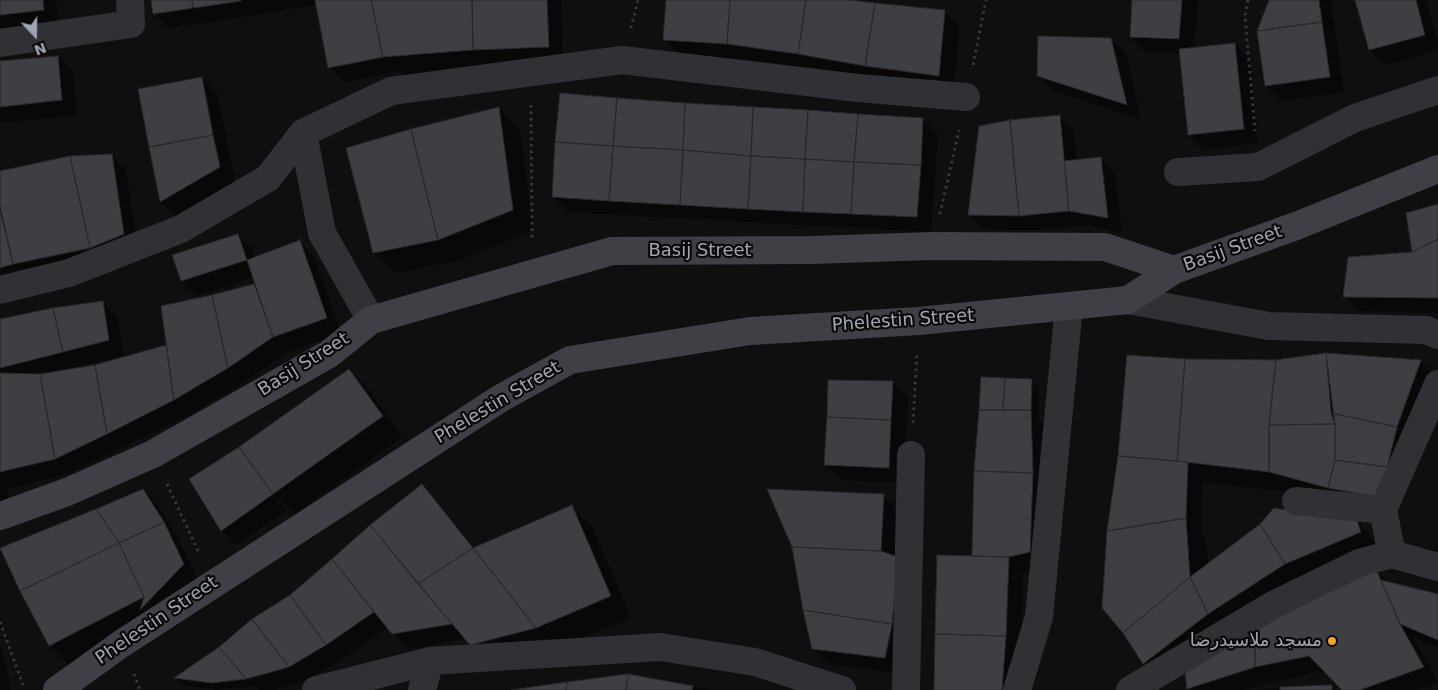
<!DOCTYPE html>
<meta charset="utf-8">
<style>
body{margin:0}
#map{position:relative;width:1438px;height:690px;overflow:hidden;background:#0f0f10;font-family:"DejaVu Sans",sans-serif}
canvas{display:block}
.north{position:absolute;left:10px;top:10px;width:50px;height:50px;-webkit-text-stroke:4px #0a0a0b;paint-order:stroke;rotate:159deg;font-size:14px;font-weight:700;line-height:20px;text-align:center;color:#a0a6b1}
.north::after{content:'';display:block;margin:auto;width:18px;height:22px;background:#a0a6b1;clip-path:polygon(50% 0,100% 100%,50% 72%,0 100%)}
</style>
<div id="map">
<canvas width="1438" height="690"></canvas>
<div class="north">N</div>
</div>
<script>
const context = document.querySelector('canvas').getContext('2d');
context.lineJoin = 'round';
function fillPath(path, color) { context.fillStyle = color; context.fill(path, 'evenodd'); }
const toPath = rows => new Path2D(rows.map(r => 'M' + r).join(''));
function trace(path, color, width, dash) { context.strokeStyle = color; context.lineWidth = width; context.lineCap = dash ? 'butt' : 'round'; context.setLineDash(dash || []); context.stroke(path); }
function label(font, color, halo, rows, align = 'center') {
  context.font = font + ' "DejaVu Sans","Noto Sans Arabic",sans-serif'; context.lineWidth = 4.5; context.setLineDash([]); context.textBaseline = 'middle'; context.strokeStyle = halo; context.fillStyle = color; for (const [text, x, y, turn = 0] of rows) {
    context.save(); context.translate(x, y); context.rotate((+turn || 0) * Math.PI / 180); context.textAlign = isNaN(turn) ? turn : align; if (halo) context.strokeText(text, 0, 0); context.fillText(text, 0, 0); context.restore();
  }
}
fillPath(toPath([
 [0,0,56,0,59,24,0,31],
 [152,0,561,0,563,62,405,77,399,71,345,82,330,67,317,4,256,15,169,28,154,13],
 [667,0,840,0,944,11,959,26,954,90,880,80,814,68,743,59,680,55,665,40],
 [1133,0,1198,0,1194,49,1235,44,1250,60,1258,143,1204,150,1189,135,1181,53,1146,52,1131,37],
 [1271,0,1331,0,1344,92,1281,101,1266,86],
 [1356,0,1426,0,1438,44,1438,50,1385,65,1370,50],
 [1111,39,1126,54,1141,119,1054,91,1039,76],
 [58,57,73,72,77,115,0,123,0,63],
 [202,78,217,93,235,182,176,216,161,202,139,90],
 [499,108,520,129,533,230,460,260,395,273,374,253],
 [1059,117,1074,132,1077,161,1100,159,1115,174,1122,232,1085,225,1035,230,984,229,969,214],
 [923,119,938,134,931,232,568,212,553,197],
 [111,156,126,171,138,248,0,286,0,211,3,214,0,198,0,172],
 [1438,205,1438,313,1359,311,1344,296,1414,253],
 [238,235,253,250,255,258,300,242,314,257,341,333,288,352,243,383,189,415,70,473,7,489,8,496,0,510,0,320,102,302,117,317,124,355,72,368,73,370,96,366,168,346,162,307,256,285,253,277,197,296,182,281],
 [1128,356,1186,361,1420,361,1435,376,1401,481,1342,502,1289,488,1290,492,1202,482,1201,534,1206,540,1208,565,1356,522,1372,538,1375,547,1159,678,1144,663,1119,456],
 [349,371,370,392,402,437,295,514,269,489,268,491,287,510,237,545,222,530,240,448],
 [1032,380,1039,388,1038,419,1046,427,1045,566,1023,572,1021,652,1018,690,935,690,973,557],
 [893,382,908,397,903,483,841,480,826,465],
 [421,486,436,501,475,549,571,507,592,527,631,617,558,648,486,659,466,638,409,649,388,627,341,660,304,681,273,690,259,690,255,686,218,690,183,685,176,678,291,596,371,526],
 [143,490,158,505,178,539,198,580,70,666,50,645],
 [883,496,898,511,900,673,828,664,813,649],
 [1376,570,1389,583,1438,595,1438,648,1413,637,1438,682,1415,690,1343,690,1325,671,1271,682,1244,690,1190,690,1188,688],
 [0,647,2,648,11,690,0,690],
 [628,675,713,690,521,690],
 [1331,686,1335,690,1263,690,1280,688]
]), '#0007');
const building = toPath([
 [0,0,43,0,44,10,0,15,0,0],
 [151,0,192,0,193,8,153,14,151,0],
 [192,0,241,0,241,1,193,8,192,0],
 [315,0,371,0,383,57,328,68,315,0],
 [371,0,472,0,473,50,383,57,371,0],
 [472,0,547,0,549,47,473,50,472,0],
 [666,0,730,0,727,44,663,40,666,0],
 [730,0,806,0,798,54,727,44,730,0],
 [806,0,849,0,875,3,865,66,798,54,806,0],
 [1132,0,1182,0,1179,39,1130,37,1132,0],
 [1269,0,1319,0,1322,22,1257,31,1269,0],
 [1355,0,1416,0,1425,35,1369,50,1355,0],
 [875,3,945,10,939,76,865,66,875,3],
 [1322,22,1330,77,1265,86,1257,31,1322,22],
 [1038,36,1111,38,1127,105,1037,76,1038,36],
 [1235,43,1244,129,1188,135,1179,49,1235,43],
 [58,56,62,100,0,107,0,61,58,56],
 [202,77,213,135,149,147,138,89,202,77],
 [560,93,617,98,613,146,555,142,560,93],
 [617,98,685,103,683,150,613,146,617,98],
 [685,103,753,107,751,156,683,150,685,103],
 [499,107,513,210,438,240,411,129,499,107],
 [753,107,808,110,805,159,751,156,753,107],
 [808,110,858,114,854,162,805,159,808,110],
 [858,114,923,118,921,165,854,162,858,114],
 [1060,115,1069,211,1019,216,1010,120,1060,115],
 [1010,120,1019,216,968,215,979,126,1010,120],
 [411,129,438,240,373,253,346,148,411,129],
 [213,135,220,167,160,202,149,147,213,135],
 [555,142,613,146,609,201,552,197,555,142],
 [613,146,683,150,680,205,609,201,613,146],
 [683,150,751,156,748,209,680,205,683,150],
 [112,154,124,234,90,248,70,156,112,154],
 [70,156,90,248,13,264,0,205,0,171,70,156],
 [751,156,805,159,803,212,748,209,751,156],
 [1101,157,1108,218,1069,211,1064,161,1101,157],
 [805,159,854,162,851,214,803,212,805,159],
 [854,162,921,165,917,217,851,214,854,162],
 [1438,204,1438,239,1412,252,1406,213,1438,204],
 [0,210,13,264,0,268,0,210],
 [238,234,247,260,181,281,172,255,238,234],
 [1438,239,1438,298,1343,297,1348,257,1412,252,1438,239],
 [300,240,327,318,273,337,247,260,300,240],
 [254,284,273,337,228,368,212,295,254,284],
 [212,295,228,368,174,400,161,306,212,295],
 [103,301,109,340,63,352,53,308,103,301],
 [53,308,63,352,0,368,0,319,53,308],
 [166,345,174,400,107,434,95,365,166,345],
 [1326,353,1421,360,1397,427,1331,413,1326,353],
 [1326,353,1335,424,1269,425,1276,360,1326,353],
 [1127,355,1185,359,1177,461,1118,456,1127,355],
 [1185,359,1276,360,1269,425,1269,472,1177,461,1185,359],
 [95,365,107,434,55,459,40,374,95,365],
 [349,369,383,416,273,494,239,447,349,369],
 [0,373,40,374,55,459,0,472,0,373],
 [981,377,1005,378,1003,410,979,410,981,377],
 [1005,378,1032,379,1031,410,1003,410,1005,378],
 [828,380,893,381,891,420,827,417,828,380],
 [979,410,1031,410,1033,473,974,471,979,410],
 [1331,413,1397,427,1387,467,1335,460,1335,424,1331,413],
 [827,417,891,420,889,468,824,465,827,417],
 [1335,424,1335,460,1328,488,1269,472,1269,425,1335,424],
 [239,447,273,494,221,531,189,479,239,447],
 [1118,456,1188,462,1186,518,1107,531,1118,456],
 [1335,460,1387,467,1378,497,1328,488,1335,460],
 [974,471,1033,473,1030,552,1009,557,972,556,974,471],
 [422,484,473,548,418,584,370,525,422,484],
 [143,489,164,522,119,543,96,509,143,489],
 [767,489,884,494,881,551,792,547,767,489],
 [572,505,611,596,536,628,473,548,572,505],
 [1274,508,1357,521,1361,532,1285,564,1260,524,1274,508],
 [96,509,119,543,20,591,0,548,96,509],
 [1186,518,1190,577,1123,633,1102,608,1107,531,1186,518],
 [164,522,184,564,140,610,144,597,119,543,164,522],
 [1260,524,1285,564,1208,614,1190,577,1260,524],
 [370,525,452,624,392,634,332,559,370,525],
 [119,543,144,597,49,646,20,591,119,543],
 [792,547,881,551,898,557,892,624,803,610,792,547],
 [473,548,536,628,470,645,418,584,473,548],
 [937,555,1009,557,1006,636,935,634,937,555],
 [332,559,374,612,326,645,290,595,332,559],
 [1376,569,1400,624,1424,667,1360,690,1342,690,1309,656,1255,667,1255,625,1376,569],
 [1190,577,1208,614,1143,664,1123,633,1190,577],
 [1381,580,1438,594,1438,640,1400,624,1381,580],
 [290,595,326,645,289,667,252,619,290,595],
 [803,610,892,624,885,658,812,649,803,610],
 [252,619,289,667,246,679,219,647,252,619],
 [1255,625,1255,667,1187,689,1185,672,1255,625],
 [935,634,1006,636,1002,690,934,690,935,634],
 [219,647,246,679,212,683,174,678,219,647],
 [628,674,693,686,692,690,626,690,628,674],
 [628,674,626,690,566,690,567,682,628,674],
 [567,682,566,690,511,690,567,682],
 [1332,685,1332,690,1280,690,1280,687,1332,685]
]);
fillPath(building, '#3e3f43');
trace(building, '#29292c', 1);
trace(toPath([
 [1248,0,1245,16,1255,131],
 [631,28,638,0],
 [973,65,986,0],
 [531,105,532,239],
 [940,214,959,130],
 [913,423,917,354],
 [167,484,199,553],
 [0,622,23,685],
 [134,674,140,690]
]), '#36383c', 3, [2.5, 4]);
trace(toPath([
 [0,43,131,24,130,0],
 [303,133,391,91,622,60,858,88,966,97],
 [1178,172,1258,167,1355,118,1438,90],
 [0,290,69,273,181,229,268,178,303,133,322,233,371,320],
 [1128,300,1269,326,1426,330,1438,335],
 [1438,384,1383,510,1392,554,1438,567],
 [1296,501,1383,510],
 [316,690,430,661,660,647,755,662,842,690],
 [422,690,430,661],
 [906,690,911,455],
 [1017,690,1039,617,1069,306],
 [1130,690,1273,605,1359,563,1392,554]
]), '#303135', 28);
trace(toPath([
 [0,516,67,492,153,454,329,354,371,320,612,251,811,250,933,246,1105,247,1174,270],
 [57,690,121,644,501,398,570,360,750,331,919,321,1128,300,1174,270,1296,226,1438,169]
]), '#3e4045', 28);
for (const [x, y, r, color] of [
 [1332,641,5,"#f2a426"]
]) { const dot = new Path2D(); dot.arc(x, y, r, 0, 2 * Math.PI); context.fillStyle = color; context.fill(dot); trace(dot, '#0a0a0b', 2); }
label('18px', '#a0a6b1', '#0a0a0b', [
 ["Basij Street",1233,249,-20],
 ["Basij Street",700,251],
 ["Phelestin Street",903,321,-4],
 ["Basij Street",304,365,-32],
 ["Phelestin Street",498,403,-31],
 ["Phelestin Street",157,621,-34]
]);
label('18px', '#a0a6b1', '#0a0a0b', [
 ["مسجد ملاسیدرضا",1322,641]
], 'right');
</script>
